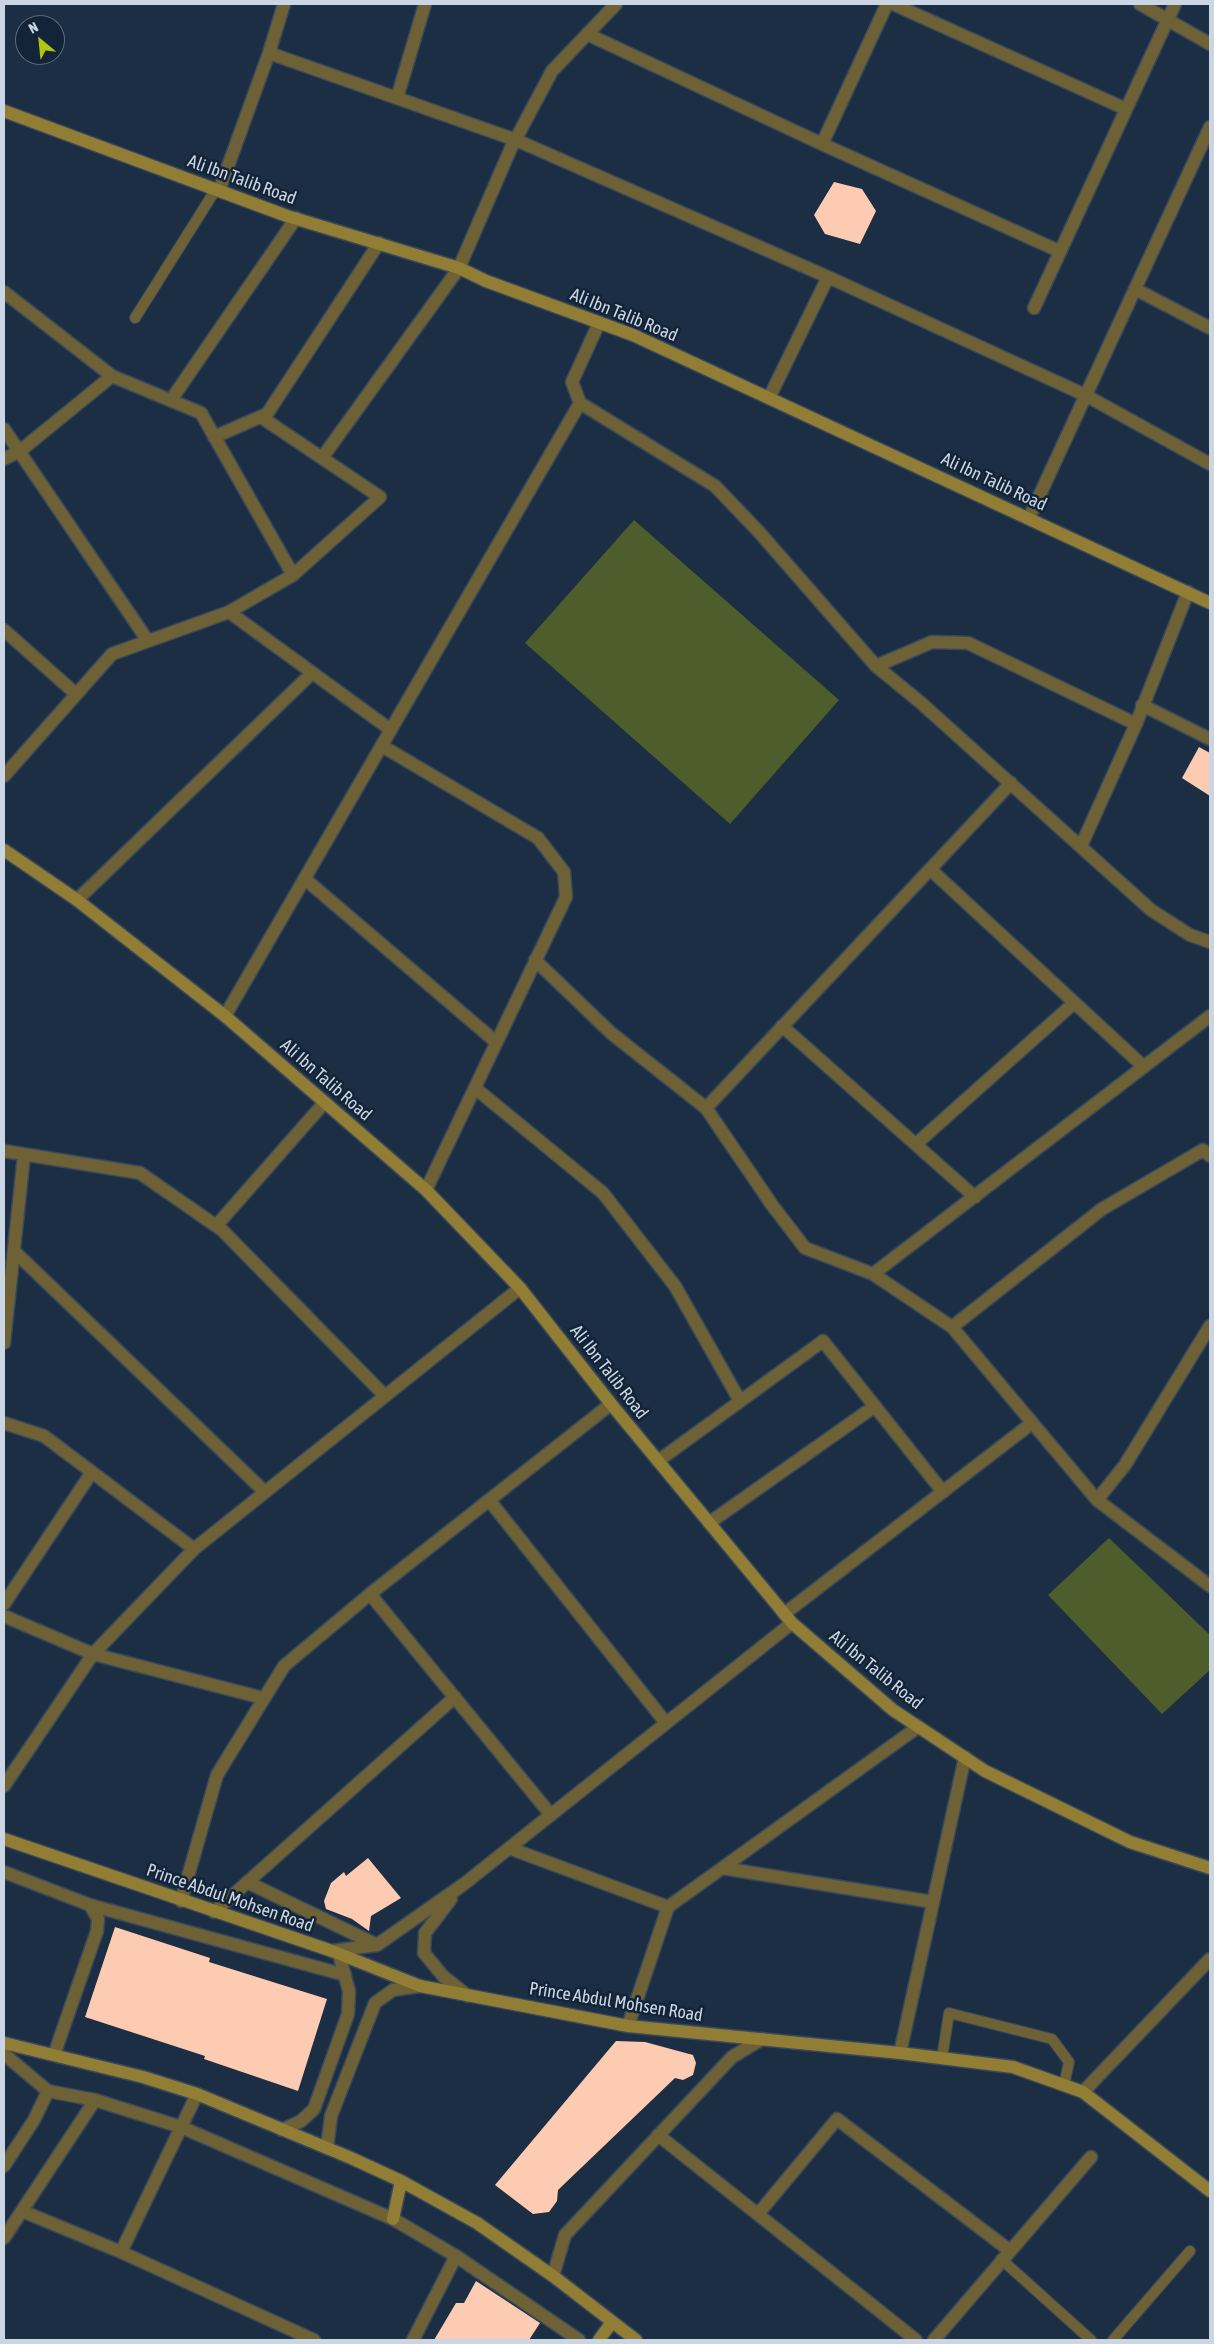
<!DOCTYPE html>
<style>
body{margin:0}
#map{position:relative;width:1214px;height:2344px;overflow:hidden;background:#1c2e43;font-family:"Asap Condensed",sans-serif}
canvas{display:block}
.frame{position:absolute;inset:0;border:5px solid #cad6e3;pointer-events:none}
.north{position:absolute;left:15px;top:15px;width:50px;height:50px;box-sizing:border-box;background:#132438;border:1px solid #5c6b7c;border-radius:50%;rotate:332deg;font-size:14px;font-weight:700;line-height:20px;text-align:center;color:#cad6e3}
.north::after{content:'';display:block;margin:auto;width:18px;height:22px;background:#aec60c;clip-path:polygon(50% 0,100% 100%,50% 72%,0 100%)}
</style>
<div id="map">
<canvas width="1214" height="2344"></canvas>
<div class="frame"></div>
<div class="north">N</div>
</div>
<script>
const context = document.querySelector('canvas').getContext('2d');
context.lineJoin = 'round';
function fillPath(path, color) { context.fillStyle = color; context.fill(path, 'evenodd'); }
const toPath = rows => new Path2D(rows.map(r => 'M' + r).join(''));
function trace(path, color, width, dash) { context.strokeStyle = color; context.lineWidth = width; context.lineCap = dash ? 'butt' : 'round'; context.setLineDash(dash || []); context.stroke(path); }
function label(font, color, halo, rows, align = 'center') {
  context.font = font + ' "Asap Condensed",sans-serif'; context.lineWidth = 5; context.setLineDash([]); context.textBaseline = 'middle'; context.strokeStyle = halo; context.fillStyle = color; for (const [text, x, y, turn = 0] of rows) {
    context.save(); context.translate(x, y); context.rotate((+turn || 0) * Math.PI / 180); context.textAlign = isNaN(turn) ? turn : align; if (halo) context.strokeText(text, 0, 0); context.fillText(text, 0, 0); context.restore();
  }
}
fillPath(toPath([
 [634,520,839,700,730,824,525,643],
 [1109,1538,1210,1635,1210,1670,1162,1714,1048,1595]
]), '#4d5d2b');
fillPath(toPath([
 [834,182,862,189,876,211,860,244,825,234,814,215],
 [1199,747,1210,753,1210,796,1182,778],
 [368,1858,401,1898,371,1916,369,1931,352,1919,326,1909,324,1901,331,1883,344,1872,346,1876],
 [115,1927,210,1958,209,1962,327,1999,298,2091,204,2059,205,2056,85,2017],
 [616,2041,645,2042,693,2055,696,2063,693,2075,683,2080,675,2078,558,2190,557,2201,549,2212,533,2214,495,2185],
 [476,2281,540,2323,529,2340,434,2340,456,2303,464,2303]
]), '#fccbb2');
const lane = toPath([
 [135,318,216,189],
 [942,2058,949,2013,1052,2039,1069,2062,1064,2085],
 [1001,2259,1091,2340],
 [1113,2340,1190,2251]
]);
const street = toPath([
 [893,4,1126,109],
 [1140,4,1210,44],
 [587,34,822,144,1059,251],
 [269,53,516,140,828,277,1085,395,1210,464],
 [397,98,425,4],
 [822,144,887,4],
 [219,191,269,53,284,4],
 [1135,289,1210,328],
 [4,292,112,376],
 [1034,308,1175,4],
 [769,398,828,277],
 [171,400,296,218],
 [580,403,715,486,759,532,876,666,920,702,1151,910,1190,935,1210,942],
 [4,429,148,641],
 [214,437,267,414,379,243],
 [322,458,459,268,511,148,552,71,616,4],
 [4,459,20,451,112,376,201,413,293,575],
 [1029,518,1210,127],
 [229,612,293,575,380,497,261,417],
 [4,630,76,694],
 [876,666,932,642,968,643,1136,724],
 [1142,705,1210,739],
 [382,746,538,838,564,872,566,897,426,1190],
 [4,776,112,654,229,612,391,730],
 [1081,846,1136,724,1188,592],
 [930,869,1144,1067],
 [305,879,496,1042],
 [77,900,312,673],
 [535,960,611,1033,706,1108,772,1205,805,1248,873,1274,952,1327,1097,1500,1210,1586],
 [225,1016,580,403,572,382,599,323],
 [782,1026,975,1197],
 [475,1088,603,1193,675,1286,740,1401],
 [706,1108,1011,783],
 [916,1144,1074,1003],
 [4,1151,140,1173,222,1230,385,1396],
 [216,1226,325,1102],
 [14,1251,265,1492],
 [873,1274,1210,1016],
 [952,1327,1102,1209,1203,1150,1210,1156],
 [4,1343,24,1155],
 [4,1423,44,1436,194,1549],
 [658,1461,823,1341,943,1492],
 [489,1500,666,1723],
 [1097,1500,1125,1465,1210,1326],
 [709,1523,875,1406],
 [370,1594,551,1815],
 [4,1604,92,1472],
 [784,1614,1032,1423],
 [4,1616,93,1654,263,1698],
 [4,1786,93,1654,194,1549,520,1288],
 [509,1848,668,1907],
 [722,1868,933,1902],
 [4,1872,90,1905,98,1919,97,1931,54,2055],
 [247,1882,377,1945],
 [451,1899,425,1933,424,1953,443,1976,468,1996],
 [181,1901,217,1775,284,1666,370,1594,611,1404],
 [90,1905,345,1975],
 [214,1912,455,1697],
 [332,1951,377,1945,464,1884,792,1623],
 [628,2026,668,1907,918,1727],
 [900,2053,965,1757],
 [4,2054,48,2091,95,2100,181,2127,393,2219,456,2256,579,2340],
 [1083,2092,1210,1959],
 [282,2130,301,2121,314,2109,348,2014,349,1991,339,1954],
 [658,2135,916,2340],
 [327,2148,331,2116,375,2003,393,1990,420,1986],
 [4,2166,34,2120,48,2091],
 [22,2211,121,2252,197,2094],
 [758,2214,837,2119,1009,2250],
 [4,2238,95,2100],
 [121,2252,314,2340],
 [553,2276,565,2235,732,2057,762,2039],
 [413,2340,456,2256],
 [934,2340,1091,2157]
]);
const secondary = toPath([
 [4,111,287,216,459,268,486,281,633,335,1210,603],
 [4,850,77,900,225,1016,426,1190,520,1288,611,1404,792,1623,893,1710,985,1771,1130,1842,1210,1868],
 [4,1839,332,1951,420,1986,628,2026,900,2053,1013,2067,1083,2092,1210,2191],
 [4,2043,143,2077,197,2094,351,2158,401,2181,477,2223,553,2276,636,2340],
 [393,2219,401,2181],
 [599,2340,612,2322]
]);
trace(lane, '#38495d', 12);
trace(street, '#38495d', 15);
trace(secondary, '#38495d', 15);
trace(lane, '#6d6135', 10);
trace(street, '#6d6135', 12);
trace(secondary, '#917d33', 12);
label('18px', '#cad6e3', '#132438', [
 ["Ali Ibn Talib Road",242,180,20],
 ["Ali Ibn Talib Road",624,315,22],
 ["Ali Ibn Talib Road",994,482,25],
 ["Ali Ibn Talib Road",326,1080,41],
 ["Ali Ibn Talib Road",609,1372,52],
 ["Ali Ibn Talib Road",876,1670,39],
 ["Prince Abdul Mohsen Road",230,1898,19],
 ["Prince Abdul Mohsen Road",616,2002,9]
]);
</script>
